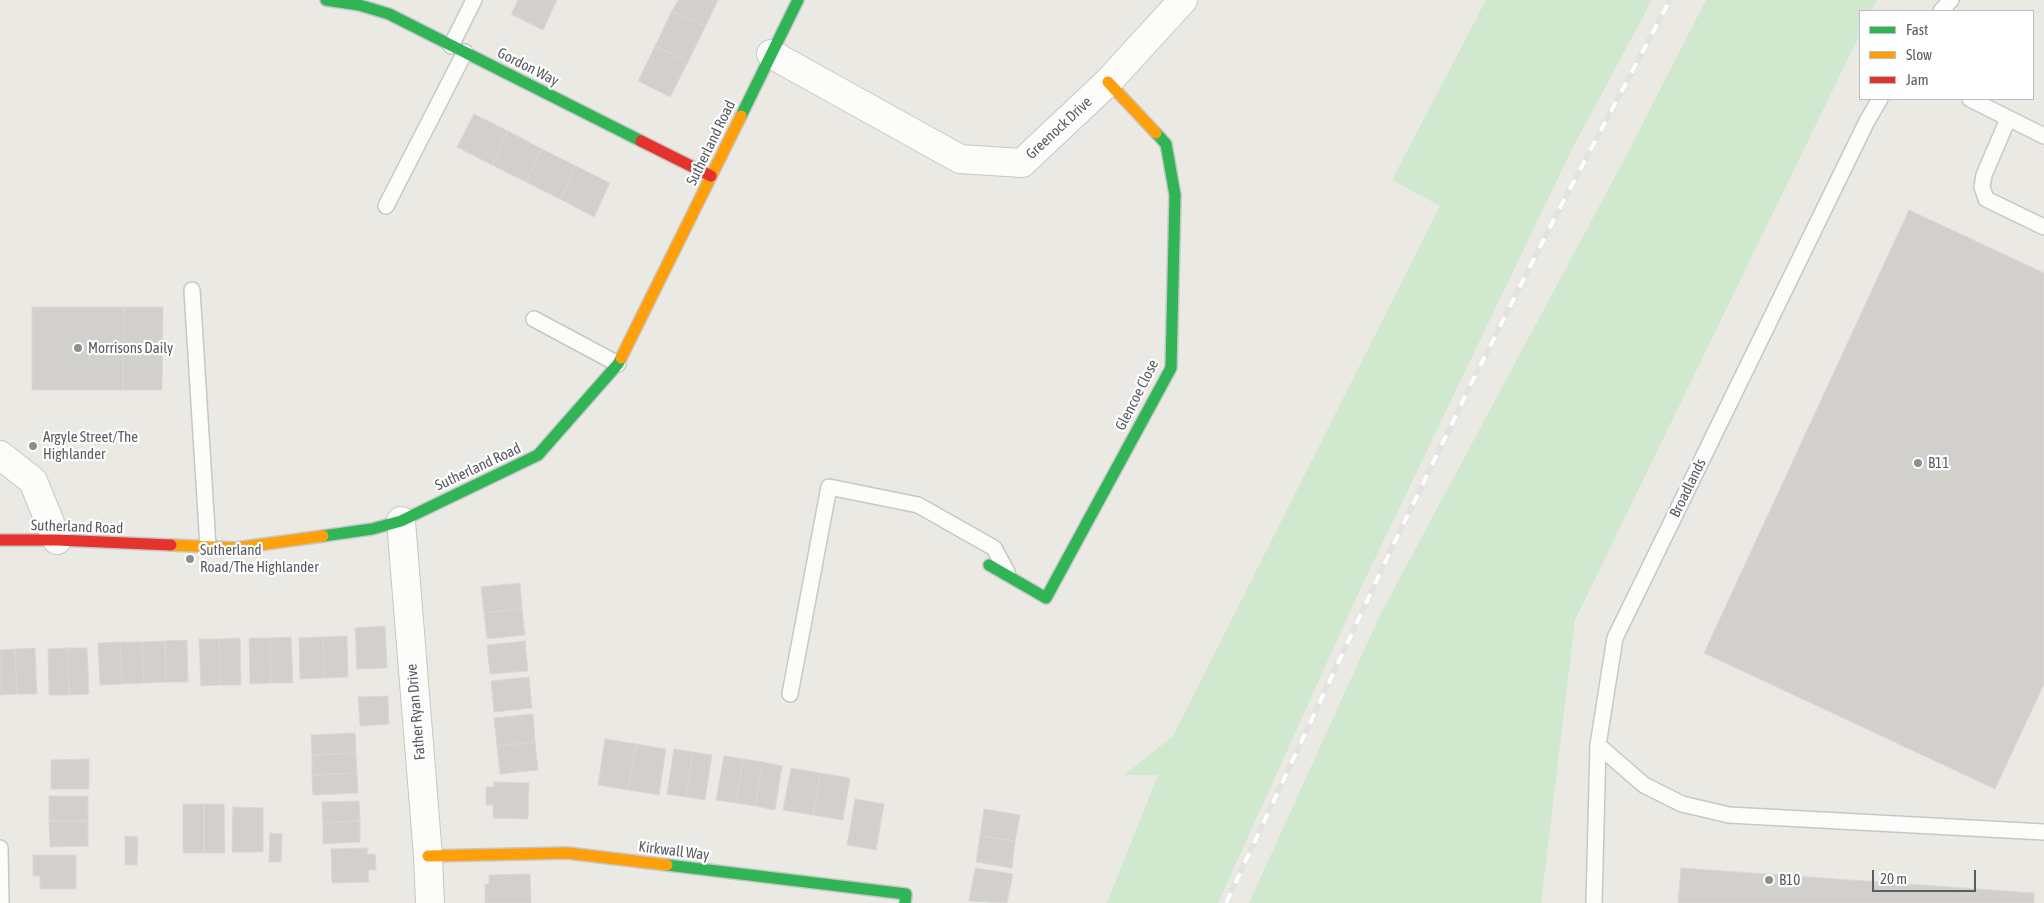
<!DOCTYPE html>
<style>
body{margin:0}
#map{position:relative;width:2044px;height:903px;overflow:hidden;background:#eae9e3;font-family:"Asap Condensed",sans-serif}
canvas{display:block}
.legend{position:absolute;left:1859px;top:10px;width:175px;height:90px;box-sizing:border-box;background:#fff;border:1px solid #bdbec1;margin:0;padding:6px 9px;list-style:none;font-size:15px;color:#595d63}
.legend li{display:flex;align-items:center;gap:10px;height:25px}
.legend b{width:25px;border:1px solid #bdbec1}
.scale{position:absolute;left:1872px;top:870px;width:104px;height:22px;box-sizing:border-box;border:2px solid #595d63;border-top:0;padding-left:6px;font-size:15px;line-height:18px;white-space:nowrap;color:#595d63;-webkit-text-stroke:4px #fff;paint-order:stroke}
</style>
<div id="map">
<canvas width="2044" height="903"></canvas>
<ul class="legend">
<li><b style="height:6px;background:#30b455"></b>Fast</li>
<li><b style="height:6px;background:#ff9f0a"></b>Slow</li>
<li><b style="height:6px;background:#e5322d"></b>Jam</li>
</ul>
<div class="scale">20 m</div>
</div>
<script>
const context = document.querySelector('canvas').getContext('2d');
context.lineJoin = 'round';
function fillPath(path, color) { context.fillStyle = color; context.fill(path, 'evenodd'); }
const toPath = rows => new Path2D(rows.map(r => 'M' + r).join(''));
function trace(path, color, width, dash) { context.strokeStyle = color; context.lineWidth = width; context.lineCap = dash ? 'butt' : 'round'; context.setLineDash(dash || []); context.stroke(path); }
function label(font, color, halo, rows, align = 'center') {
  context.font = font + ' "Asap Condensed",sans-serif'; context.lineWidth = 4.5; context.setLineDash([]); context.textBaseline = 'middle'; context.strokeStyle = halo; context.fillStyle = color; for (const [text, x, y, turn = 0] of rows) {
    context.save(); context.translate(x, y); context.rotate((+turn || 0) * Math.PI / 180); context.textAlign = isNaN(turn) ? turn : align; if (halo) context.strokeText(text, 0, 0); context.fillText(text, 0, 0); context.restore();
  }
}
fillPath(toPath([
 [1486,0,1652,0,1571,151,1358,594,1218,903,1107,903,1158,775,1124,775,1173,736,1440,206,1392,180],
 [1706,0,1877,0,1871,11,1860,11,1860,34,1575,620,1541,903,1249,903,1380,615,1625,158]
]), '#d0e8ce');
const building = toPath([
 [518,0,557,0,543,30,511,14,518,0],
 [678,0,718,0,705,27,672,11,678,0],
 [672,11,705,27,688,62,655,46,672,11],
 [655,46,688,62,670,97,638,81,655,46],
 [474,114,508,131,492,165,457,147,474,114],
 [508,131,542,149,526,182,492,165,508,131],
 [542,149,576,166,560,199,526,182,542,149],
 [576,166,610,183,594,217,560,199,576,166],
 [1909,210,2044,273,2044,684,1995,789,1704,653,1909,210],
 [32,307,124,307,123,390,32,390,32,307],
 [124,307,163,307,162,390,123,390,124,307],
 [520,583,522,609,484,613,481,587,520,583],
 [522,609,525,635,487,639,484,613,522,609],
 [385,626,387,668,357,669,355,628,385,626],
 [347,636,348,677,324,678,323,637,347,636],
 [291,637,293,683,271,683,270,638,291,637],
 [323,637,324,678,300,679,299,638,323,637],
 [240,638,241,685,221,685,219,639,240,638],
 [249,638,270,638,271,683,250,684,249,638],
 [199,639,219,639,221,685,201,686,199,639],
 [187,640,188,682,166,682,165,641,187,640],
 [165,641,166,682,144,683,142,642,165,641],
 [525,641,528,671,490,674,487,645,525,641],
 [120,642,122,684,100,685,98,643,120,642],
 [120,642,142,642,144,683,122,684,120,642],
 [35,648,37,694,17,694,15,649,35,648],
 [68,648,69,695,49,695,48,649,68,648],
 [68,648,87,648,89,694,69,695,68,648],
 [15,649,17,694,0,695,0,650,15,649],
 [529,677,532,708,494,712,491,681,529,677],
 [388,696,389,724,360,726,358,697,388,696],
 [533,714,535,742,497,746,494,718,533,714],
 [355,733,356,753,312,755,311,735,355,733],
 [605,739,636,744,628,790,598,785,605,739],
 [535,742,538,770,500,774,497,746,535,742],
 [636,744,666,749,659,795,628,790,636,744],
 [674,749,693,752,686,797,667,794,674,749],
 [693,752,712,755,705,800,686,797,693,752],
 [356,753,357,773,312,775,312,755,356,753],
 [724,756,743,759,736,803,716,800,724,756],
 [89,759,89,789,51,789,51,760,89,759],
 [743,759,763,762,755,806,736,803,743,759],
 [763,762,782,766,775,810,755,806,763,762],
 [791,768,820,773,813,815,783,810,791,768],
 [357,773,358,793,313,795,312,775,357,773],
 [820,773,850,778,843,820,813,815,820,773],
 [494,782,529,783,528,819,493,818,493,805,486,805,486,787,494,787,494,782],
 [49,796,88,796,88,821,49,821,49,796],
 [855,799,884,804,876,850,847,845,855,799],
 [359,801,360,821,323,823,322,802,359,801],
 [183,804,204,804,204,853,183,853,183,804],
 [204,804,224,804,225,853,204,853,204,804],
 [233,807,263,808,263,852,232,852,233,807],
 [984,809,1020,815,1015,841,980,836,984,809],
 [49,821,88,821,88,846,50,847,49,821],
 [360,821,360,842,323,844,323,823,360,821],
 [270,833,282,834,281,862,269,862,270,833],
 [125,836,138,837,137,865,125,865,125,836],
 [980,836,1015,841,1012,868,976,862,980,836],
 [368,848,367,854,375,854,376,870,368,870,369,882,332,883,331,849,368,848],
 [33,855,76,855,76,889,40,889,40,876,33,876,33,855],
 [975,868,1013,874,1007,903,969,901,975,868],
 [1681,868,2034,893,2034,903,1678,903,1681,868],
 [530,874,531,903,485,903,485,884,489,884,489,875,530,874]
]);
fillPath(building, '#d1d0cc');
trace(building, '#dad8d2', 1);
const lane = toPath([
 [1941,11,1951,0],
 [451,46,474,0],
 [1970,99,2044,136],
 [2008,119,1984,175,1982,187,1986,199,2044,227],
 [386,206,465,52],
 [192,290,208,547],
 [534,319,618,364],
 [790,694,829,487,918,505,994,548,1007,572],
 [1598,745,1644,785,1682,804,1729,815,2044,832],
 [0,848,1,903],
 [1594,903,1598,745,1615,638,1867,121,1880,99]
]);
const street = toPath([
 [771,54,960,159,1022,163,1108,82,1183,0],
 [0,455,33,481,57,540],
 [401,521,428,856,430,903]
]);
const fast = toPath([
 [326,0,359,5,389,14,641,141],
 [741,116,798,0],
 [323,536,372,529,401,521,538,455,618,364,621,358],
 [989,565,1046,598,1171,368,1175,195,1166,144,1156,133],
 [667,865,906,894,905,903]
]);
const slow = toPath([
 [1108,82,1156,133],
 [621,358,741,116],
 [171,545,236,548,323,536],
 [428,856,567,853,667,865]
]);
const jam = toPath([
 [641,141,711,176],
 [0,540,57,540,171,545]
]);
trace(lane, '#c7c7c6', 18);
trace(street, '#c7c7c6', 30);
trace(fast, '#c6c7c5', 14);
trace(slow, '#c6c7c5', 14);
trace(jam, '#c6c7c5', 14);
trace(lane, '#fcfcfb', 15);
trace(street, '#fcfcfb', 28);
trace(fast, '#30b455', 11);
trace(slow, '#ff9f0a', 11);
trace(jam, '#e5322d', 11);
const rail = toPath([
 [1226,903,1388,556,1472,382,1555,217,1670,0]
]);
trace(rail, '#e2e2e2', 5.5);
trace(rail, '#fff', 4, [11]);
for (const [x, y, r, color] of [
 [78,348,5,"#8c8e90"],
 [33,446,5,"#8c8e90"],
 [1918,463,5,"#8c8e90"],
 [190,559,5,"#8c8e90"],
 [1769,880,5,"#8c8e90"]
]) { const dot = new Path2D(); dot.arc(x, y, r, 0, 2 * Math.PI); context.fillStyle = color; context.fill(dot); trace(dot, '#fff', 2); }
label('15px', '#595d63', '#fff', [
 ["Gordon Way",528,67,27],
 ["Greenock Drive",1059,128,-43],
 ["Sutherland Road",711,143,-64],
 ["Glencoe Close",1137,395,-63],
 ["Sutherland Road",478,467,-25],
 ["Broadlands",1688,488,-64],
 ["Sutherland Road",77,527,2],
 ["Father Ryan Drive",416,712,-95],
 ["Kirkwall Way",674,851,7]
]);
label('15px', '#595d63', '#fff', [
 ["Morrisons Daily",88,348],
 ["Argyle Street/The",43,437],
 ["Highlander",43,454],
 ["B11",1928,463],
 ["Sutherland",200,550],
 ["Road/The Highlander",200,567],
 ["B10",1779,880]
], 'left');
</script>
